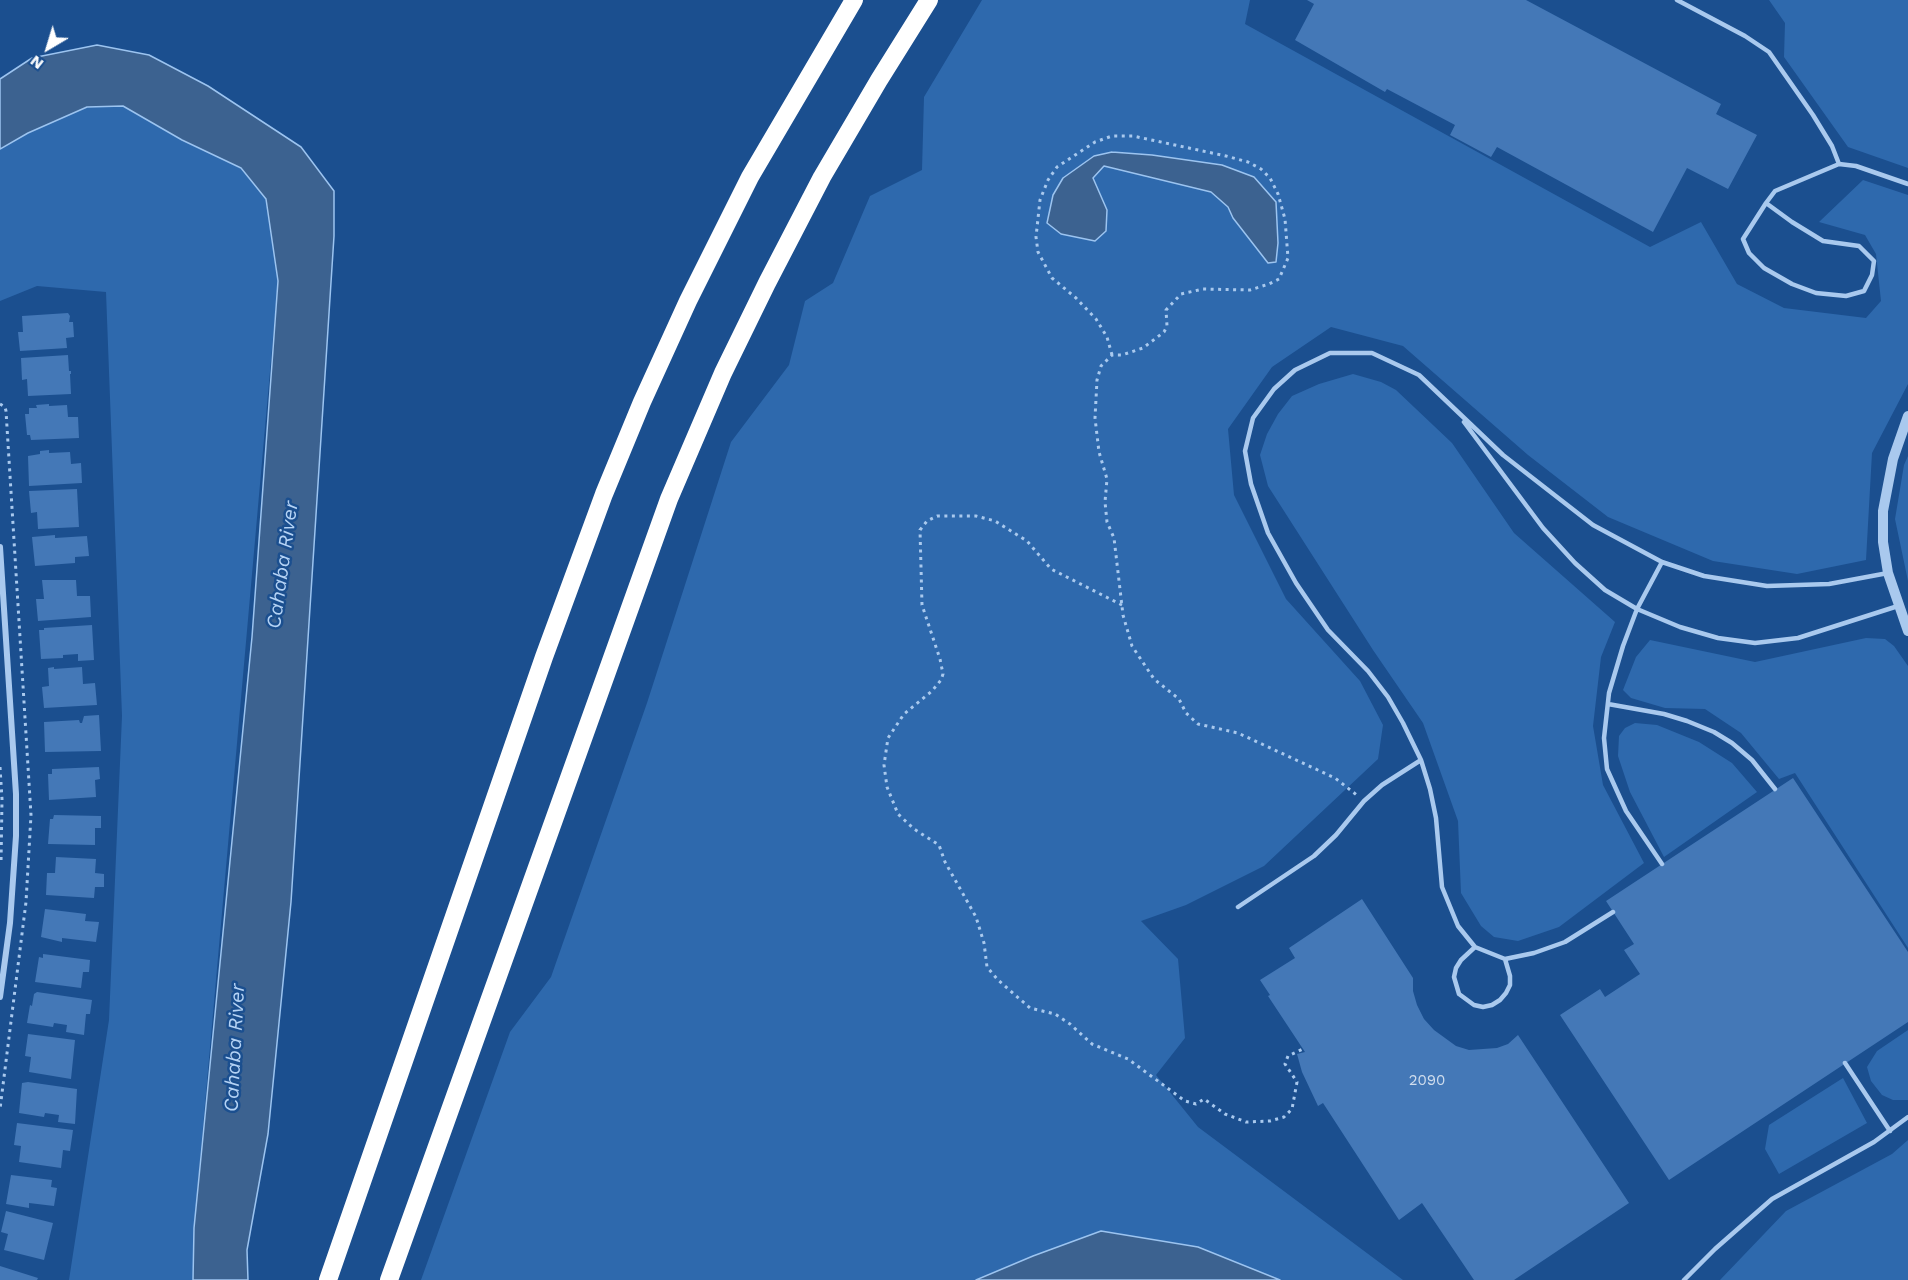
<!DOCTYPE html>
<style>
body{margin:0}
#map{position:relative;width:1908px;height:1280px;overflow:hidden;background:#1b4f8f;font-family:"Work Sans",sans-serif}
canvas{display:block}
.north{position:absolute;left:18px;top:18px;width:60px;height:60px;-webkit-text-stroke:4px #1b4f8f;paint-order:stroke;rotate:218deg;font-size:16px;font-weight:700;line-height:24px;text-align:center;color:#fff}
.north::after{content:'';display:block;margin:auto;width:21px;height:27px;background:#fff;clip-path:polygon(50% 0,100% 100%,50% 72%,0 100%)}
</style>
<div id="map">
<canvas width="1908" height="1280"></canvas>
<div class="north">N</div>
</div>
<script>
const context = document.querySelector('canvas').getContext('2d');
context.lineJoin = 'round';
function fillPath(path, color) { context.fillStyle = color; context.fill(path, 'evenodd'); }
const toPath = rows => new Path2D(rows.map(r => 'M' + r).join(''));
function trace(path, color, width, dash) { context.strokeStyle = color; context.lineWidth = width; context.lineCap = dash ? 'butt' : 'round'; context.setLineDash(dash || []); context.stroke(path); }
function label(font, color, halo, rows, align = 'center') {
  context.font = font + ' "Work Sans",sans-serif'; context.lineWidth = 5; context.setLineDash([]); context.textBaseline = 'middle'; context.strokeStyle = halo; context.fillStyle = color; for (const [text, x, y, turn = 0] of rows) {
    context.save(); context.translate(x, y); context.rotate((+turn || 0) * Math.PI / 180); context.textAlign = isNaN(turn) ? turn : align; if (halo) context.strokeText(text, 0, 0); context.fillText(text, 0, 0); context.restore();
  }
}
fillPath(toPath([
 [982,0,1250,0,1245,24,1650,247,1701,222,1737,284,1784,308,1866,318,1881,301,1876,254,1865,235,1819,222,1863,180,1908,195,1908,384,1872,453,1866,560,1797,574,1713,561,1608,517,1528,455,1403,346,1331,327,1272,367,1228,429,1234,495,1286,599,1360,681,1383,725,1378,759,1264,866,1186,905,1141,921,1178,959,1185,1038,1156,1075,1198,1127,1403,1280,1280,1280,1198,1247,1033,1256,976,1280,421,1280,510,1032,551,977,647,703,731,442,789,365,805,301,833,283,870,196,922,170,924,97],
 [1769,0,1908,0,1908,168,1848,147,1784,57,1785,23],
 [123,106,182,140,240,168,266,198,278,281,194,1228,193,1280,69,1280,109,1020,122,716,106,292,37,286,0,301,0,149,28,133,87,107],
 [1353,374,1381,382,1396,390,1452,443,1514,533,1615,622,1601,657,1593,726,1603,785,1644,863,1559,927,1518,941,1494,937,1481,926,1461,893,1458,821,1423,723,1373,650,1268,486,1260,455,1267,434,1278,414,1292,396,1319,384],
 [1908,456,1908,581,1895,519,1904,465],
 [1866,638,1885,639,1894,646,1908,666,1908,948,1795,773,1779,779,1741,733,1705,709,1665,708,1631,698,1623,690,1636,657,1650,640,1755,662],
 [1635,723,1657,725,1699,742,1732,763,1757,792,1664,857,1630,792,1618,756,1619,736,1625,728],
 [1908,1030,1908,1100,1893,1100,1882,1095,1871,1081,1867,1067,1877,1051],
 [1843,1078,1867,1123,1779,1174,1765,1149,1769,1125],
 [1908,1140,1908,1280,1720,1280,1786,1211,1892,1154]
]), '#2e69ad');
const water = toPath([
 [97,45,149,55,208,86,301,147,334,191,334,236,291,902,268,1134,247,1250,248,1280,193,1280,194,1228,252,637,278,281,266,199,241,168,182,140,123,106,87,107,28,133,0,149,0,79,32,58,97,45],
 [1112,152,1152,155,1222,165,1254,177,1276,202,1278,243,1276,262,1268,263,1233,218,1228,207,1211,192,1104,166,1093,178,1107,210,1106,231,1095,241,1061,234,1047,223,1053,195,1063,178,1094,156,1112,152],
 [1101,1231,1198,1247,1280,1280,976,1280,1033,1256,1101,1231]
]);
fillPath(water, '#3c6290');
trace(water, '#9cc4f0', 1.5);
fillPath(toPath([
 [1307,0,1526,0,1721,104,1716,114,1757,135,1728,189,1687,168,1653,232,1497,147,1491,157,1450,135,1455,125,1387,89,1385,92,1295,40,1314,4],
 [68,313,70,316,69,322,73,322,74,337,66,338,67,348,20,351,18,332,23,332,22,316],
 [68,355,69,371,71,371,71,374,70,374,71,394,28,396,27,379,22,380,21,358],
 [49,404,49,406,67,405,68,417,78,417,79,438,31,440,30,435,27,435,25,414,29,414,29,408,37,408,36,405],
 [49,450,49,453,70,452,71,464,81,463,82,483,29,486,28,456,40,454,40,451],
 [77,489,79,527,38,529,37,512,31,513,29,491],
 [55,535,55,538,87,536,89,556,75,557,75,563,35,566,32,537],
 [42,580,76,580,77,596,90,596,91,617,38,621,36,599,44,599],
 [92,625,94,660,78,661,78,654,63,655,63,658,41,659,39,630,44,630,44,628],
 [54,667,54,669,82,667,83,684,95,683,97,705,44,708,42,687,49,686,48,668],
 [99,715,101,751,45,752,44,722,79,720,80,723,82,723,84,716],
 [99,767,100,779,95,780,96,797,49,800,48,774,52,774,52,769],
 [1793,778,1908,952,1908,1022,1669,1180,1560,1015,1600,989,1605,997,1640,974,1624,950,1634,944,1606,901],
 [54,815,101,816,101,828,95,828,95,845,48,844,50,819,53,819],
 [56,857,96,859,95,873,104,874,104,887,95,887,94,898,46,895,47,873,55,873],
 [1362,899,1413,978,1413,991,1417,1005,1424,1019,1434,1030,1456,1046,1469,1050,1497,1048,1508,1044,1518,1035,1629,1203,1514,1280,1474,1280,1422,1203,1399,1220,1323,1103,1318,1106,1302,1072,1297,1054,1305,1052,1268,996,1270,995,1260,980,1295,958,1289,948],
 [45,909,86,914,85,921,99,922,96,942,62,938,62,942,41,937],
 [43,954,90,960,89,972,83,972,81,988,35,982,39,957,43,958],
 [37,992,92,1000,90,1014,86,1014,84,1035,66,1032,67,1025,54,1023,53,1027,27,1023,30,1005,32,1006,34,994],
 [28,1034,75,1040,71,1079,29,1072,31,1057,25,1056],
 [28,1082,77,1089,75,1124,58,1122,59,1115,45,1113,44,1117,19,1113,22,1083],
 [17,1123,73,1130,70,1151,63,1150,61,1168,19,1162,21,1146,14,1145],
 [11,1175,52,1180,51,1187,57,1188,54,1206,29,1203,29,1208,6,1204],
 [6,1211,53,1223,44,1260,4,1250,8,1234,1,1232],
 [0,1266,38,1278,37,1280,0,1280]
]), '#4478b7');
trace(toPath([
 [1112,355,1107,337,1096,319,1076,298,1052,278,1038,252,1036,237,1040,200,1048,180,1057,167,1095,142,1112,136,1133,136,1226,156,1248,162,1261,169,1270,178,1278,194,1285,219,1288,258,1279,279,1269,284,1250,290,1203,289,1181,294,1166,310,1167,326,1164,332,1143,348,1122,355,1112,355,1101,366,1097,380,1095,418,1099,452,1107,479,1105,502,1107,522,1114,538,1123,615,1132,646,1154,679,1179,699,1186,713,1198,724,1238,733,1335,778,1358,796],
 [0,404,5,407,6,411,31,815,26,902,0,1109],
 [1122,605,1051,569,1027,541,995,521,976,516,937,516,927,521,920,530,922,605,940,659,943,674,941,680,932,691,904,714,888,738,884,765,887,787,898,814,914,829,939,845,945,862,976,917,984,943,987,967,998,980,1030,1008,1055,1014,1070,1024,1092,1044,1128,1059,1185,1101,1196,1104,1204,1099,1225,1114,1246,1122,1270,1121,1284,1117,1292,1109,1297,1082,1285,1064,1288,1056,1303,1049],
 [0,767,2,799,1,863]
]), '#a9c9ee', 3, [3, 4.5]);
trace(toPath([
 [1677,0,1745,36,1769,52,1813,115,1832,146,1839,164,1856,166,1908,184],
 [1766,203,1743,239,1749,253,1764,268,1792,284,1816,293,1846,296,1864,291,1872,275,1874,261,1859,246,1823,241,1792,222,1766,203,1775,191,1839,164],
 [1464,422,1543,528,1575,563,1605,590,1637,609,1680,627,1718,638,1755,643,1798,638,1898,606],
 [1662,562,1637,609,1623,646,1609,693,1604,738,1607,769,1626,811,1662,864],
 [1608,704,1664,714,1687,721,1714,732,1732,743,1752,760,1775,789],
 [1238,907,1314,856,1336,835,1364,801,1382,785,1421,760],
 [1613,912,1565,942,1534,953,1505,959,1475,947,1458,926,1442,887,1436,818,1430,789,1421,760,1403,723,1388,697,1368,671,1328,630,1296,583,1268,533,1251,484,1245,451,1253,418,1274,389,1295,370,1330,353,1372,353,1419,375,1503,455,1593,525,1662,562,1704,576,1767,586,1829,584,1888,573],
 [1475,947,1461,960,1456,968,1454,977,1459,994,1474,1005,1483,1007,1492,1005,1500,1000,1506,993,1510,985,1510,976,1505,959],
 [1845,1063,1890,1131],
 [1684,1280,1715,1249,1772,1199,1874,1142,1908,1117]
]), '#a9c9ee', 4.5);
trace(toPath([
 [0,547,16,794,16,836,10,923,0,997]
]), '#a9c9ee', 6);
trace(toPath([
 [1908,416,1893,459,1883,511,1883,542,1888,573,1908,631]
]), '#a9c9ee', 10);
trace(toPath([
 [328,1280,544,657,604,494,642,402,688,301,750,177,854,0],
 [389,1280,669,499,723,373,767,283,822,177,879,80,929,0]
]), '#fff', 18);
label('15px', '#d0dded', null, [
 ["2090",1427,1081]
]);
label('italic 20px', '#b5d3f5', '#1b4f8f', [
 ["Cahaba River",283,565,-82],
 ["Cahaba River",235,1048,-87]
]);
</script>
